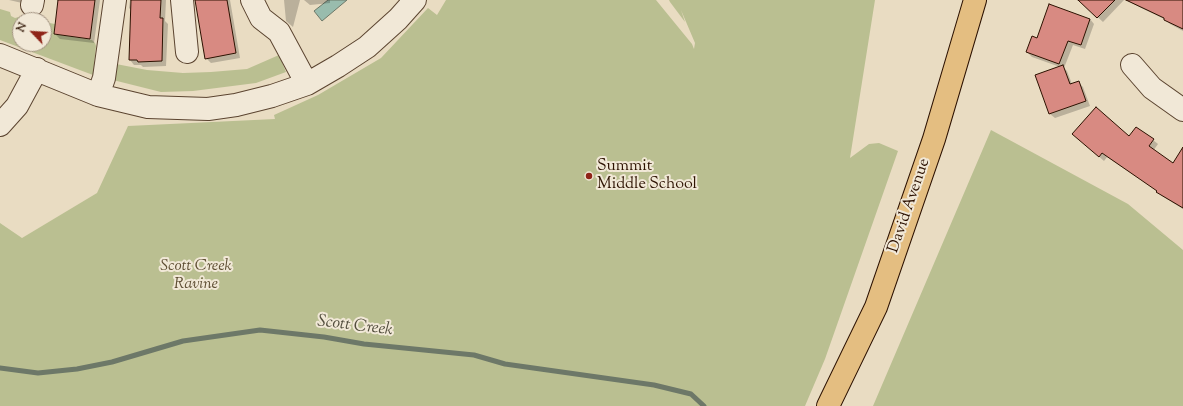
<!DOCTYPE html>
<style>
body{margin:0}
#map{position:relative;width:1183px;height:406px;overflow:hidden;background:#e9dcc2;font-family:"Sorts Mill Goudy",serif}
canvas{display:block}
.north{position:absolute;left:12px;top:12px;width:40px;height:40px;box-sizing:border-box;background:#f1e8d7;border:1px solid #a29281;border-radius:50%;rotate:295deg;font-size:11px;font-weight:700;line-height:16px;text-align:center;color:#2c1100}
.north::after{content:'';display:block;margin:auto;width:14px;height:18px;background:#8f2418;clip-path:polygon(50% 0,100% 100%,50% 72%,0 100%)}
</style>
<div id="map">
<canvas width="1183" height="406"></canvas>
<div class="north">N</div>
</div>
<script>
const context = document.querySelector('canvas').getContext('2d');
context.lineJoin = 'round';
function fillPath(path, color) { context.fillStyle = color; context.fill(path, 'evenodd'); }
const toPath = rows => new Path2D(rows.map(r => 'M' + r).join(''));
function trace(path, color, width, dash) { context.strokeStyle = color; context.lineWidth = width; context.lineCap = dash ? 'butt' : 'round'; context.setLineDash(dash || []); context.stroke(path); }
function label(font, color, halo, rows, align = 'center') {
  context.font = font + ' "Sorts Mill Goudy",serif'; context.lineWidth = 4; context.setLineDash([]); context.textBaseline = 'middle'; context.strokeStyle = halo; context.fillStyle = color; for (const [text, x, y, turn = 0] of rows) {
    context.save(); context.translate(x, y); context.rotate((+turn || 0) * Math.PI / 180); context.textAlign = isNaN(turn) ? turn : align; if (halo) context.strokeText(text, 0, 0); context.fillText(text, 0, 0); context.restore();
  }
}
fillPath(toPath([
 [446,0,656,0,692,44,694,49,695,43,681,10,685,22,670,2,669,0,875,0,850,158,869,144,879,143,898,151,825,359,805,406,0,406,0,223,22,238,97,193,128,126,275,119,274,115,318,95,381,58,428,8,437,15],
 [0,9,10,12,11,16,15,18,19,17,36,20,20,20,20,44,44,44,44,22,55,24,54,34,92,40,95,43,96,46,93,75,0,40],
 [279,55,286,72,256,83,193,91,161,92,113,80,116,64,147,70,183,73,211,72,247,69],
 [991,130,1128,204,1183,250,1183,406,873,406]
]), '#babf91');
const water = toPath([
 [328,0,347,0,322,21,314,11,328,0]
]);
fillPath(water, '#99bcad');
trace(water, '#6d7868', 1);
fillPath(toPath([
 [9,0,22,0,22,3],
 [59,0,100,0,94,43,60,39,55,34],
 [130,0,166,0,165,21,168,24,166,66,143,67,141,65,134,65,130,60,131,10,129,8],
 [196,0,230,0,240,58,211,63,206,58],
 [284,0,300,0,293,27,286,21],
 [304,0,330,0,330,3,310,5],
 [1079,0,1124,0,1103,22],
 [1125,0,1183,0,1183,31,1170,24,1166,20],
 [1090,19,1094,24,1085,49,1073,45,1064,68,1067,71,1072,84,1078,82,1083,87,1090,106,1055,118,1050,114,1036,75,1060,67,1032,57,1027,52,1038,39],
 [1078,138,1130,138,1153,140,1158,144,1153,151,1174,165,1183,163,1183,209,1162,196,1158,191,1107,157,1104,161]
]), '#0003');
trace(toPath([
 [0,368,38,373,77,369,112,362,183,341,260,330,324,337,364,344,474,355,505,364,654,385,691,394,704,406]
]), '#6d7868', 5);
const building = toPath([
 [58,0,95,0,90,39,54,34,58,0],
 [131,0,161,0,160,18,163,18,162,61,138,62,137,60,129,60,131,0],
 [195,0,227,0,236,53,205,59,195,0],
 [1078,0,1115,0,1097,18,1078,0],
 [1126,0,1183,0,1183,29,1164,20,1164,18,1126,0],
 [1049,4,1090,19,1081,45,1068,41,1059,64,1026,52,1032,36,1037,38,1049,4],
 [1063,65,1070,84,1079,81,1086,101,1049,114,1035,75,1063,65],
 [1096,107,1129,136,1136,127,1154,139,1149,146,1173,163,1183,147,1183,208,1156,192,1157,191,1102,153,1099,157,1072,134,1096,107]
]);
fillPath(building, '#d88a82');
trace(building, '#2c1100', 1);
const minor = toPath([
 [182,0,187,52],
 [252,0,261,18,279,32,307,84],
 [32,5,33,0],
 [0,55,98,95,148,107,208,109,236,105,272,96,307,84,338,66,367,47,398,19,415,0],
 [1132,65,1152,88,1183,110],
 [98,95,104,78,115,0],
 [0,125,17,106,37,69]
]);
const major = toPath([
 [828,406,876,307,934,139,975,0]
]);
trace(minor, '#5b4430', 24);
trace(major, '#2c1100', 24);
trace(minor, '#f1e8d7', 22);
trace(major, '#e4be81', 22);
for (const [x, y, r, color] of [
 [589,176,4,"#8f2418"]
]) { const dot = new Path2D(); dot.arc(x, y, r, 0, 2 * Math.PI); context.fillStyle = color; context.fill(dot); trace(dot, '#f1e8d7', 1.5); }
label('16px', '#2c1100', '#f1e8d7', [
 ["Summit",597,167],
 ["Middle School",597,185]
], 'left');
label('16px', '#2c1100', '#f1e8d7', [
 ["David Avenue",910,206,-71]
]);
label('italic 16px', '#5e4e33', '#f1e8d7', [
 ["Scott Creek",196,267],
 ["Ravine",196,285]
]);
label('italic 17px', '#524d3d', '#f1e8d7', [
 ["Scott Creek",355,327,7]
]);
</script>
